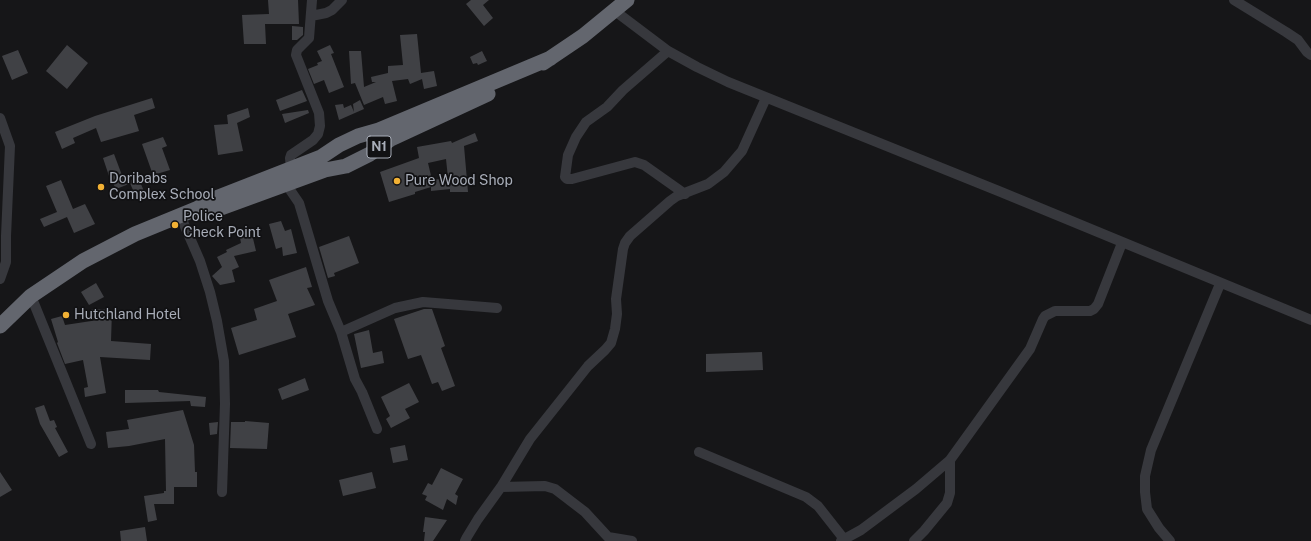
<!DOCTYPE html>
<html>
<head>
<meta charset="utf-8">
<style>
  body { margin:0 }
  canvas { display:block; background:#161618 }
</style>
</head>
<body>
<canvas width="1311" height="541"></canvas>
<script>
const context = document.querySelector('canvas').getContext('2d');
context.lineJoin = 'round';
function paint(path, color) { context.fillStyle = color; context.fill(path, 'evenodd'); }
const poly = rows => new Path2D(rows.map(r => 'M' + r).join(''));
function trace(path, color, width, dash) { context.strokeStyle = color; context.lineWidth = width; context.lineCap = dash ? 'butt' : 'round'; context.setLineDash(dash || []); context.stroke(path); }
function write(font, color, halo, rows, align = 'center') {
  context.font = font + ' "Public Sans",sans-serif'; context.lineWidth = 3.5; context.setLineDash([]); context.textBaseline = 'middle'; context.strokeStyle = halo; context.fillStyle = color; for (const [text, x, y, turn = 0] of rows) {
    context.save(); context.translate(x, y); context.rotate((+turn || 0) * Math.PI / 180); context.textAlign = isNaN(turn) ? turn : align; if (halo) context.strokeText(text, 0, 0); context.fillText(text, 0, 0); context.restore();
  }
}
paint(poly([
  [268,0,298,0,299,24,265,24,266,44,244,44,242,15,269,14],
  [471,0,489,0,483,5,493,18,484,26,466,4],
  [292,26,303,27,303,35,297,40,292,40],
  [417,34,421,73,434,71,437,86,424,89,422,79,410,84,408,79,392,81,397,101,385,104,383,97,364,105,355,83,351,84,349,51,361,51,364,87,376,82,372,82,371,77,388,73,388,66,403,65,400,35],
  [67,45,88,63,67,89,46,71],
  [330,45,334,53,331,54,344,87,329,93,324,80,314,84,308,69,318,65,317,63,322,61,317,51],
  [18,50,28,73,12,80,2,56],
  [482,51,487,61,478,65,477,63,473,64,470,57],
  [302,90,307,101,280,111,276,100],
  [152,98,155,108,134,115,139,131,101,142,96,128,73,138,75,143,62,149,55,132,95,116],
  [360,100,364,109,339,120,335,105,343,104,344,108,351,105,354,112,353,104],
  [248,108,250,117,237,123,243,151,218,155,214,125,228,124,227,115],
  [308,110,309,113,285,123,282,114],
  [475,133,478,141,464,146,468,192,450,192,450,189,431,191,431,187,415,192,415,194,389,202,380,172,419,158,417,147,451,141,452,143],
  [446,159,448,178,432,180,428,163],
  [163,137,167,146,162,148,170,170,153,175,142,144],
  [114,154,123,178,126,176,129,184,116,189,111,179,110,179,103,158],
  [138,177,146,196,137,199,129,181],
  [61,180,73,209,85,204,95,224,74,233,67,217,44,227,40,219,57,212,46,186],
  [281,221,285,231,291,229,297,253,283,256,282,247,276,249,269,224],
  [251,230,256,251,234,256,239,267,232,270,235,282,220,285,212,276,222,267,217,257,227,252,226,250,241,243,239,232],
  [349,236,359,263,334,273,335,276,328,278,319,247],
  [306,267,312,287,307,288,315,305,288,314,296,337,239,355,231,328,257,320,254,309,277,301,269,280],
  [96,283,104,297,89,305,81,292],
  [91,309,112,310,111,341,151,344,150,360,100,357,106,393,85,397,84,388,88,387,83,360,65,364,57,343,58,342,51,319,62,316,65,325,98,320],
  [424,309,432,309,445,346,441,348,455,386,442,391,438,382,432,384,421,355,408,359,394,319],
  [369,330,373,353,382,351,384,363,361,368,354,334],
  [762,352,763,370,706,372,706,354],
  [305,378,309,390,282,400,278,389],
  [409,383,419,402,405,409,410,418,391,428,386,419,390,416,381,397],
  [125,390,158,390,159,392,206,397,205,407,191,406,190,401,125,403],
  [44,405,50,421,54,420,57,427,55,428,68,452,59,457,40,424,35,408],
  [183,410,194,445,195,472,197,472,197,487,174,487,174,504,154,504,157,520,148,522,144,496,164,493,164,491,166,491,165,439,129,446,108,448,106,432,129,429,127,420],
  [245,421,269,423,267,449,230,448,231,422,245,422],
  [218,422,217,434,210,435,209,423],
  [405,445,408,460,393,463,390,448],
  [441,468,463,479,455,494,458,496,456,505,447,499,443,510,425,500,427,496,422,494,428,483,432,485],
  [0,472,12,490,0,497],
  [372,472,376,488,343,496,339,480],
  [425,517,447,520,433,541,424,541,425,532,423,532],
  [145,527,147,541,121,541,120,531]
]), '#404145');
trace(poly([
  [1234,0,1286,32,1298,40,1307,52,1311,55],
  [615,11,668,51,697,67,728,82,1001,192,1311,320],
  [311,16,326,13,332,10,342,0],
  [668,51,623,90,607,107,586,122,576,137,568,155,565,177,567,179,572,179,635,162,644,165,685,194],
  [0,118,10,146,6,236,6,262,0,279],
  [291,169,290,158,291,155,313,140,318,134,320,126,319,113,296,55,297,50,309,38,312,0],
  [286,184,299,203,328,301,341,332,355,379,362,392,377,429],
  [180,215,200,261,210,292,217,321,224,361,225,404,222,492],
  [31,296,91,444],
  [341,332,395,308,423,302,497,308],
  [699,452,806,497,818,506,844,539],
  [501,487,545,486,555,489,585,512,608,537,632,541],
  [465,541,467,537,478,519,501,487,530,439,588,366,605,350,611,343,615,329,617,314,616,299,623,249,625,243,630,236,670,201,677,196,708,184,724,172,742,151,766,98],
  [841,541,861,530,916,489,950,460,1030,349,1043,319,1045,316,1055,311,1090,311,1094,309,1098,304,1122,243],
  [914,541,924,531,947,503,950,493,950,460],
  [1170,541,1159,528,1147,509,1145,492,1145,476,1151,450,1220,284]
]), '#37383d', 10);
trace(poly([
  [543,63,583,36,627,0],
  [200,209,221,208,325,170,346,166,370,154,391,139,488,94],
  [0,326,31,296,83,261,135,234,196,209,216,198,321,157,339,145,358,136,379,130,551,58]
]), '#63666e', 15);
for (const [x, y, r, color] of [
  [397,181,4,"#f2b134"],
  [101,187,4,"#f2b134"],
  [175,225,4,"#f2b134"],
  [66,315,4,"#f2b134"]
]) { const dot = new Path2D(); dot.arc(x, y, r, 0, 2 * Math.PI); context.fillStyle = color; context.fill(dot); trace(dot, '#111113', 1.5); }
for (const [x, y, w] of [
  [379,147,24]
]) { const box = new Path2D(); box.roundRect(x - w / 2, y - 11, w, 22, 3); context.fillStyle = '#111113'; context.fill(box); trace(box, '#a8adb8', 1); }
write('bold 13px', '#a8adb8', null, [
  ["N1",379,147]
]);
write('14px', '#a8adb8', '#111113', [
  ["Doribabs",109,179],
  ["Complex School",109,195],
  ["Pure Wood Shop",405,181],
  ["Police",183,217],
  ["Check Point",183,233],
  ["Hutchland Hotel",74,315]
], 'left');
</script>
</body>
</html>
